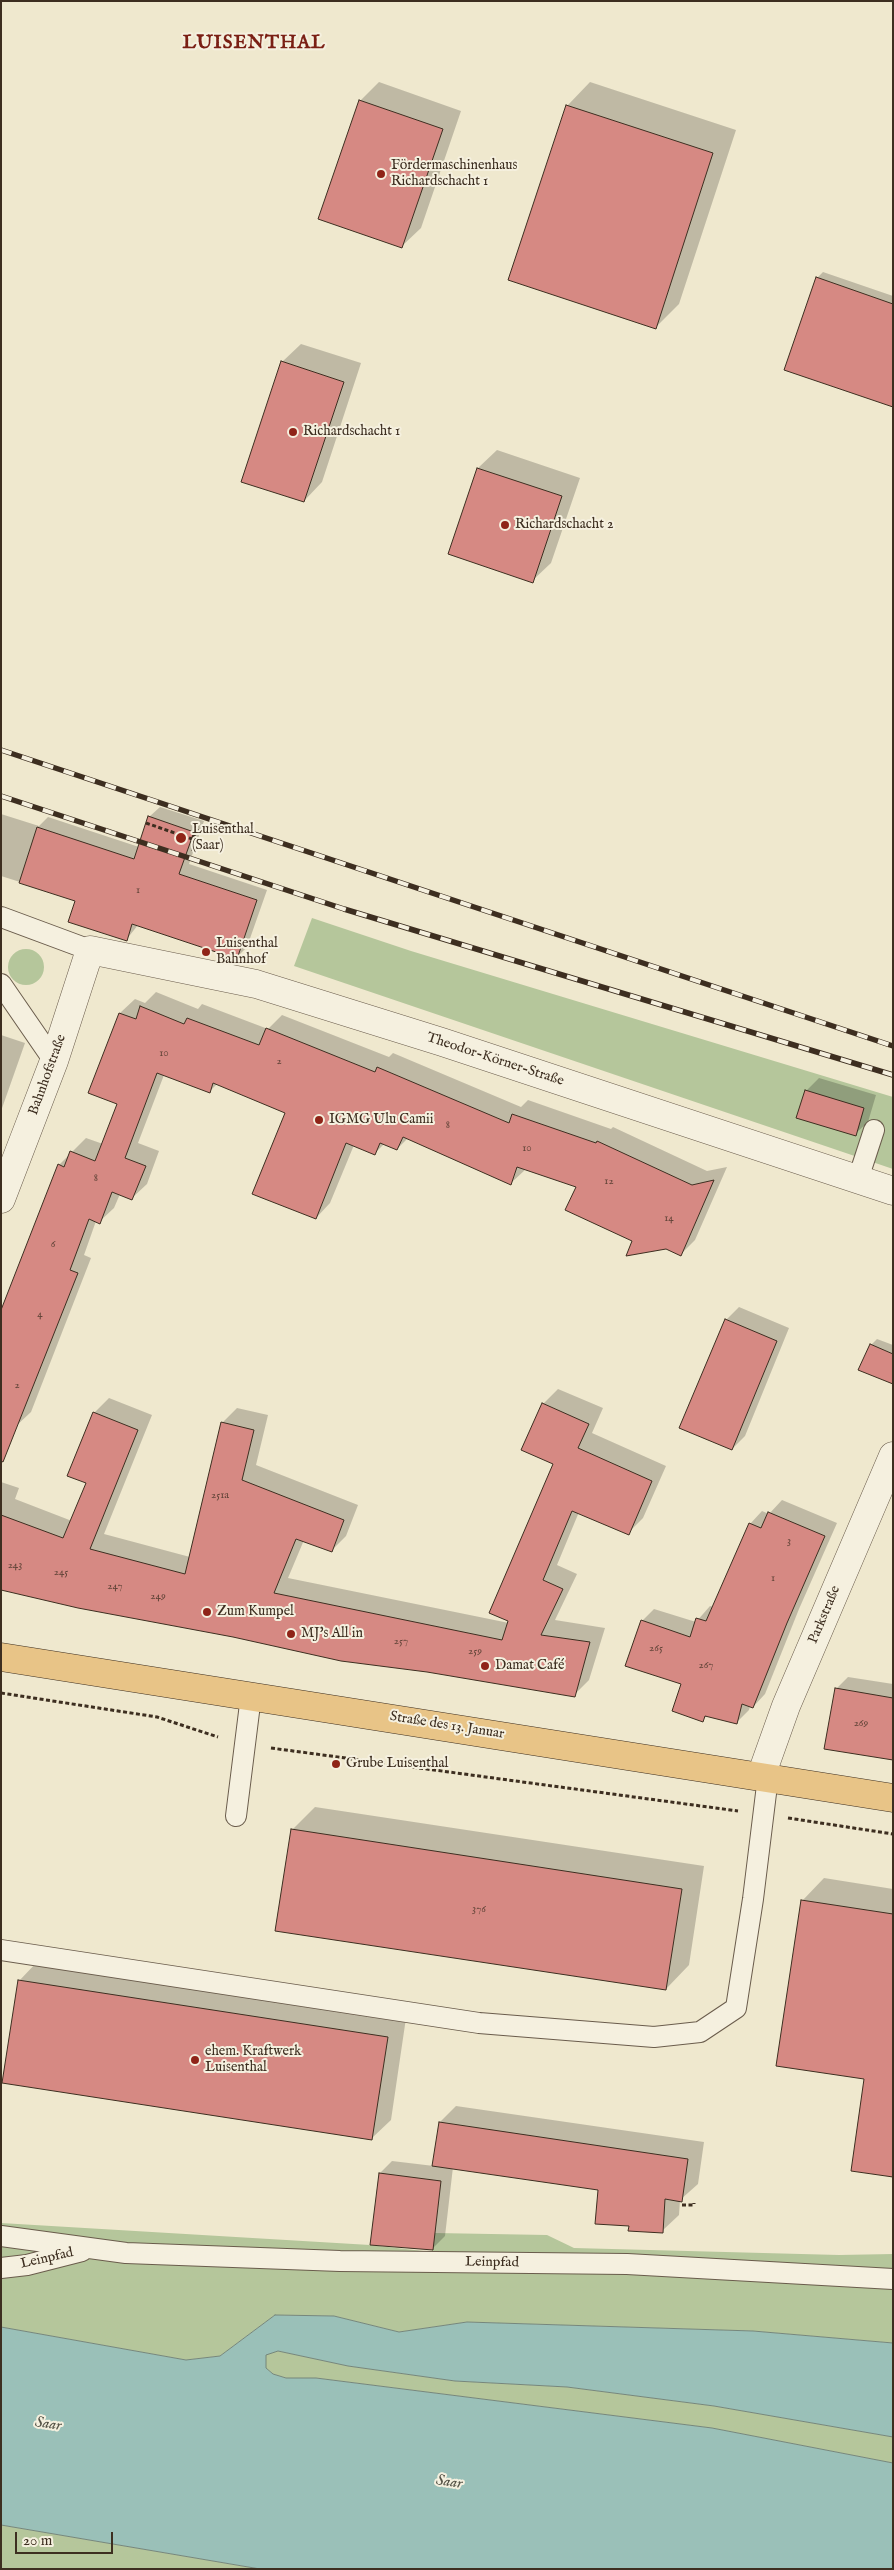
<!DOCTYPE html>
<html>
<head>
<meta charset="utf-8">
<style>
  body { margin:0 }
  #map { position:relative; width:894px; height:2570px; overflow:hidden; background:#efe8ce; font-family:"IM FELL English",serif }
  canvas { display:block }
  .frame { position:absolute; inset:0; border:2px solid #3d2e20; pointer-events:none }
  .scale { position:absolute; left:15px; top:2532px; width:98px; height:22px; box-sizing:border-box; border:2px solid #3d2e20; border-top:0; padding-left:6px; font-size:15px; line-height:18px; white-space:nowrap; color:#3d2e20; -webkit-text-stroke:4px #f5f0df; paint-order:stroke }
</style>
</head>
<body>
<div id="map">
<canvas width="894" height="2570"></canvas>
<div class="frame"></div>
<div class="scale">20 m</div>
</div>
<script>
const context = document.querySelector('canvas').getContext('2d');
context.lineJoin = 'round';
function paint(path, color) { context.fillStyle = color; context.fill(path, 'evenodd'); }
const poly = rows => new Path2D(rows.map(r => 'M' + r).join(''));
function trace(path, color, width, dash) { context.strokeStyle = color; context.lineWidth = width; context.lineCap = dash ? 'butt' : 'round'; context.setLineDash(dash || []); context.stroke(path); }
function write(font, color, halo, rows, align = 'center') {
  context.font = font + ' "IM FELL English",serif'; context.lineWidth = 4; context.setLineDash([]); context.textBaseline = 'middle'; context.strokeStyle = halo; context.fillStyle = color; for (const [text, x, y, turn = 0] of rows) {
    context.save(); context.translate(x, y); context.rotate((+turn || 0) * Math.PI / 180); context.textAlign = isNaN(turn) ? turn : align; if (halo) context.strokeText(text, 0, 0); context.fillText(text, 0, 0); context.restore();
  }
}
paint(poly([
  [312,918,411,951,893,1097,893,1169,294,966],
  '8 967a18 18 0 1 1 36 0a18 18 0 1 1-36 0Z',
  [1,2223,370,2245,432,2252,432,2234,435,2233,547,2235,574,2248,839,2255,893,2254,893,2343,753,2331,467,2322,399,2332,334,2316,275,2315,220,2356,186,2360,1,2327],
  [278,2351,348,2366,455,2381,567,2387,714,2406,893,2437,893,2463,712,2428,316,2378,286,2378,273,2374,266,2368,266,2354],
  [1,2525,260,2569,1,2569]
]), '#b5c69b');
const water = poly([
  [275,2315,334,2316,399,2332,467,2322,753,2331,893,2343,893,2437,714,2406,567,2387,455,2381,348,2366,278,2351,266,2355,266,2368,273,2374,286,2378,316,2378,712,2428,893,2463,893,2569,260,2569,1,2525,1,2327,186,2360,220,2356,275,2315]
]);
paint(water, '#9ac0b8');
trace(water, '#75867b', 1);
paint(poly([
  [379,82,461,111,421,228,402,246,360,101],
  [590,82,736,130,679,304,656,327,567,106],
  [823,272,893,296,893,406,817,278],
  [301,344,361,363,322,482,304,501,282,362],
  [497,450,580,478,551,563,532,581,449,553,478,468],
  [160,807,204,821,189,864,267,890,247,947,237,957,138,925,126,940,77,900,1,876,1,814,39,826,48,817,139,847,149,817],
  [156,992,198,1009,202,1004,268,1029,282,1015,389,1057,393,1053,521,1107,528,1100,611,1129,613,1127,707,1171,727,1167,695,1240,681,1254,666,1248,634,1240,578,1186,526,1169,511,1183,408,1138,397,1149,384,1144,375,1153,354,1145,330,1203,316,1218,286,1112,217,1084,209,1092,164,1075,138,1143,159,1151,147,1184,132,1198,120,1194,114,1208,99,1222,96,1221,84,1255,91,1258,31,1412,16,1426,59,1165,86,1138,103,1144,119,1103,120,1013,135,999,145,1003],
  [1,1035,25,1043,1,1111],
  [819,1078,876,1095,868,1122,855,1134,806,1091],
  [739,1307,789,1328,745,1436,732,1449,726,1320],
  [877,1339,893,1345,893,1379,871,1345],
  [558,1389,603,1408,592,1433,666,1466,643,1518,628,1533,579,1512,557,1565,577,1574,555,1620,605,1628,589,1680,574,1695,1,1586,1,1482,19,1488,15,1499,72,1521,87,1482,94,1413,109,1398,152,1415,104,1534,190,1557,222,1423,237,1408,268,1415,256,1465,358,1505,346,1536,331,1551,304,1540,288,1578,509,1623,554,1463,543,1404],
  [782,1500,837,1523,799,1609,765,1694,753,1707,750,1706,749,1710,736,1723,708,1715,702,1720,682,1683,642,1621,654,1609,696,1622,710,1606,714,1607,750,1524,762,1511,769,1514],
  [848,1677,893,1684,893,1758,836,1689],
  [315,1807,704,1866,689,1965,666,1989,292,1830],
  [824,1878,893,1889,893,2176,865,2078,802,1901],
  [37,1962,406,2018,391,2120,372,2138,19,1981],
  [456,2106,704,2142,698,2184,680,2200,679,2215,662,2231,630,2224,599,2189,453,2167,445,2236,432,2249,380,2173,392,2161,434,2166,440,2122]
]), '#0003');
const building = poly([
  [359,100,443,129,402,248,318,219,359,100],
  [566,105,713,153,656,329,508,280,566,105],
  [816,277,893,304,893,407,784,370,816,277],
  [281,361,344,382,304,502,241,482,281,361],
  [477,468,562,496,533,583,448,554,477,468],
  [148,816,194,832,179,874,257,900,237,959,132,924,127,941,68,922,75,901,19,883,37,827,134,859,148,816],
  [140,1006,184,1024,187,1018,259,1045,266,1028,375,1072,377,1067,509,1123,512,1114,596,1143,597,1141,692,1185,714,1180,681,1256,666,1249,626,1256,632,1241,565,1210,576,1187,517,1167,511,1185,403,1137,397,1150,380,1143,375,1155,346,1143,316,1219,252,1194,285,1113,213,1083,210,1093,157,1073,125,1158,146,1166,132,1200,112,1192,100,1224,89,1219,70,1270,78,1273,3,1462,1,1461,1,1310,58,1164,64,1167,70,1151,95,1161,117,1104,88,1093,119,1013,136,1019,140,1006],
  [805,1090,864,1108,856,1136,796,1118,805,1090],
  [725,1319,777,1341,732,1450,679,1428,725,1319],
  [870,1344,893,1354,893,1384,858,1370,870,1344],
  [542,1403,589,1424,578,1448,652,1481,629,1535,572,1511,543,1580,563,1589,541,1635,590,1642,575,1697,427,1672,341,1661,233,1637,78,1608,1,1590,1,1515,63,1538,86,1483,67,1476,93,1412,138,1430,90,1549,185,1574,221,1422,254,1430,242,1480,344,1520,332,1552,296,1539,274,1593,502,1640,508,1621,489,1613,553,1464,521,1450,542,1403],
  [768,1512,825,1536,787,1623,753,1708,742,1704,737,1724,705,1716,703,1722,672,1711,681,1684,625,1666,641,1620,690,1637,696,1618,706,1621,749,1523,761,1528,768,1512],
  [835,1688,893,1698,893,1760,824,1749,835,1688],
  [291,1829,682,1889,666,1990,275,1931,291,1829],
  [801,1900,893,1914,893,2177,851,2171,864,2079,776,2066,801,1900],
  [18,1980,388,2037,372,2140,2,2083,18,1980],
  [439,2122,688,2159,682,2202,665,2199,663,2233,628,2231,629,2226,595,2224,598,2190,432,2166,439,2122],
  [379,2173,441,2181,433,2250,370,2245,379,2173]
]);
paint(building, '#d68983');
trace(building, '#3d2e20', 1);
const service = poly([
  [1,917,90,950],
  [1,984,54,1061],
  [858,1179,874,1130],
  [236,1816,251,1696],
  [1,1950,479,2023,654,2037,700,2032,736,2008,753,1899,768,1777],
  [1,2236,126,2253,340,2261,627,2264,893,2279],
  [1,2268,27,2265,82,2251]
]);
const minor = poly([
  [1,1199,54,1061,90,950,256,984,442,1042,893,1191],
  [761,1776,786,1706,893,1456]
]);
const primary = poly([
  [1,1657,893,1798]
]);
trace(service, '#6a5c4c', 22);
trace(minor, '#6a5c4c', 29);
trace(primary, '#3d2e20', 29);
trace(poly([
  [146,823,192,839],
  [193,851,192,839,200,828],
  [1,1693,157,1717,218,1737],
  [271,1748,738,1811],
  [788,1818,893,1834],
  [682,2205,694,2205,694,2203]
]), '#3d2e20', 3, [4, 2.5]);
trace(service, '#f5f0df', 20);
trace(minor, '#f5f0df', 28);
trace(primary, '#e8c487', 28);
const rail = poly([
  [1,750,893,1046],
  [1,796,344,909,893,1075]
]);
trace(rail, '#3d2e20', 5.5);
trace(rail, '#f5f0df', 4, [11]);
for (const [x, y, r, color] of [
  [381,174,5,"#8f2418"],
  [293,432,5,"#8f2418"],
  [505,525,5,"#8f2418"],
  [181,838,6,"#8f2418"],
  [206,952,5,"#8f2418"],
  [319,1120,5,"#8f2418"],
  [207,1612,5,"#8f2418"],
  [291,1634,5,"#8f2418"],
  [485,1666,5,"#8f2418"],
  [336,1764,5,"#8f2418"],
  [195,2060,5,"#8f2418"]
]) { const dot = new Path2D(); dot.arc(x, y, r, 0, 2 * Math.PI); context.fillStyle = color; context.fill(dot); trace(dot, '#f5f0df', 2); }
write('11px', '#634539', null, [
  ["1",138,891],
  ["10",164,1054],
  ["2",279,1062],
  ["8",448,1126],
  ["10",527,1149],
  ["8",96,1179],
  ["12",609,1182],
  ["14",669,1219],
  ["6",53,1245],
  ["4",40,1315],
  ["2",17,1386],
  ["251a",220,1496],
  ["3",789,1542],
  ["243",15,1566],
  ["245",61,1573],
  ["1",773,1579],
  ["247",115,1587],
  ["249",158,1597],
  ["257",401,1642],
  ["265",656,1649],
  ["259",475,1652],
  ["267",706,1666],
  ["269",861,1724],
  ["376",479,1910]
]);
write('14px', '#3d2e20', '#f5f0df', [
  ["Fördermaschinenhaus",391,166],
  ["Richardschacht 1",391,182],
  ["Richardschacht 1",303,432],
  ["Richardschacht 2",515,525],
  ["Luisenthal",192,830],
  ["(Saar)",192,846],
  ["Luisenthal",216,944],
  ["Bahnhof",216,960],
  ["IGMG Ulu Camii",329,1120],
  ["Zum Kumpel",217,1612],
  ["MJ's All in",301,1634],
  ["Damat Café",495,1666],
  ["Grube Luisenthal",346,1764],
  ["ehem. Kraftwerk",205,2052],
  ["Luisenthal",205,2068]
], 'left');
write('14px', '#3d2e20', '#f5f0df', [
  ["Theodor-Körner-Straße",495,1060,18],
  ["Bahnhofstraße",48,1075,-70],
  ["Parkstraße",825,1615,-67],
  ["Straße des 13. Januar",447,1726,9],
  ["Leinpfad",47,2259,-13],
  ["Leinpfad",492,2263,1]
]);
write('italic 15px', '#545246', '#f5f0df', [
  ["Saar",48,2425,8],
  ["Saar",449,2483,8]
]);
context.letterSpacing = '1px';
write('bold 19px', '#7a1f14', '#f5f0df', [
  ["LUISENTHAL",254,44]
]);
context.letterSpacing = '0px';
</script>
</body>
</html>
